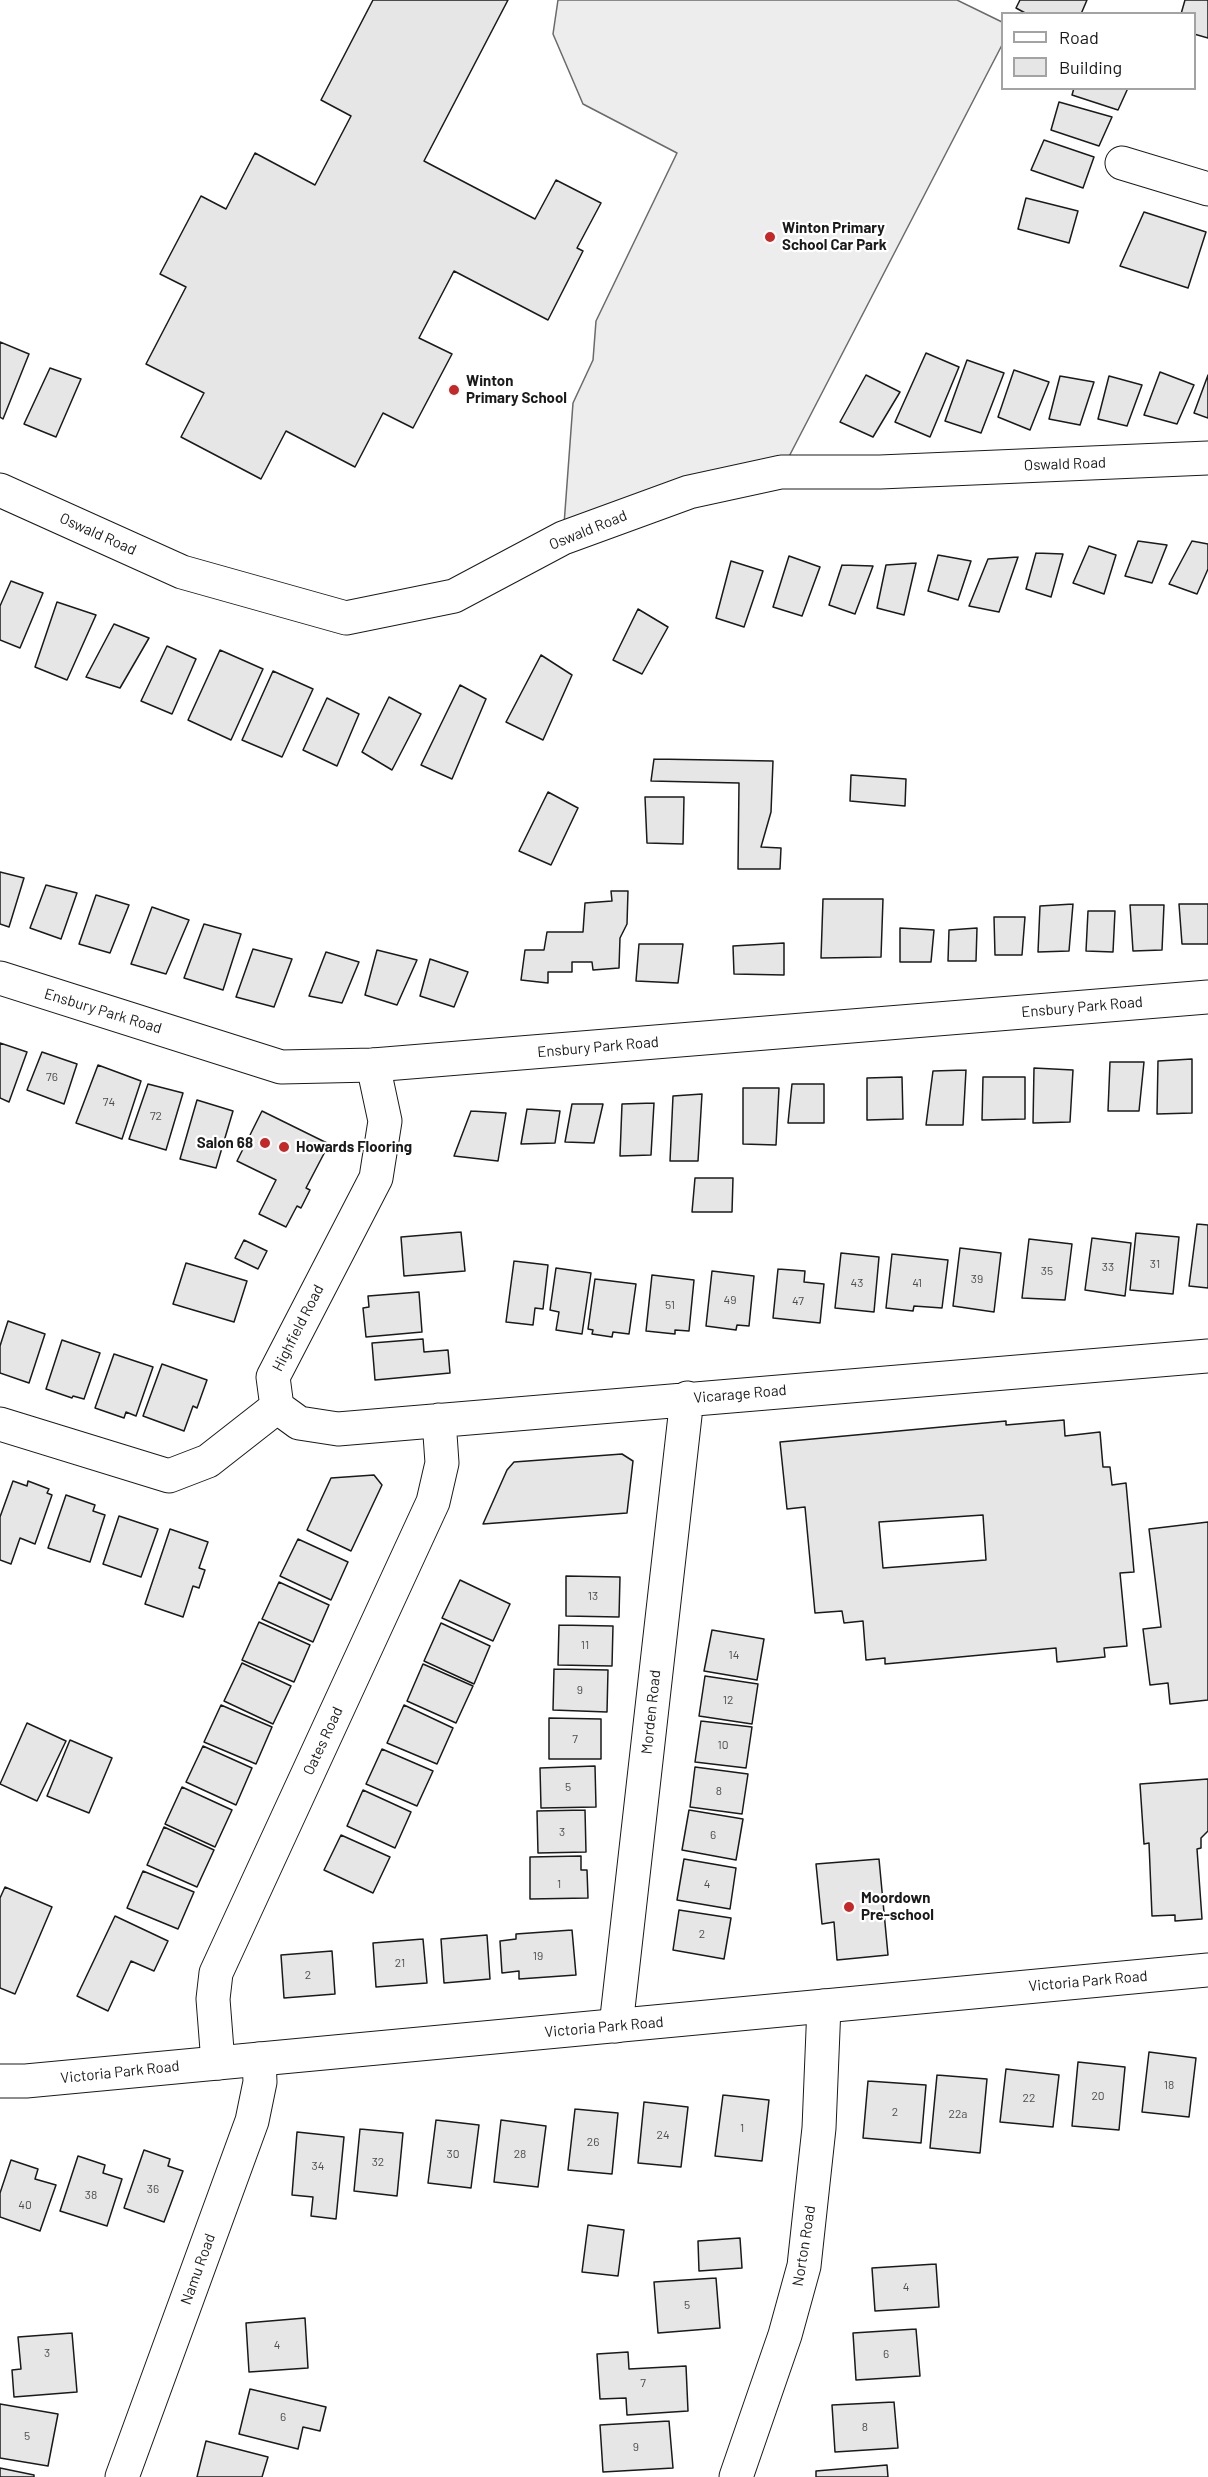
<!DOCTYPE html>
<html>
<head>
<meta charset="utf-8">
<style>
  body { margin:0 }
  #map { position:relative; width:1208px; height:2477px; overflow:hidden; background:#fff; font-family:Barlow,sans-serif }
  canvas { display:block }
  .legend { position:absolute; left:1001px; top:12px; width:195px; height:78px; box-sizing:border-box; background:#fff; border:2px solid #a3a3a3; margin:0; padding:8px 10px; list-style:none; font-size:18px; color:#1a1a1a }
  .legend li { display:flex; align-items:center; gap:12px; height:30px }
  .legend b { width:30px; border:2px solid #a3a3a3 }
</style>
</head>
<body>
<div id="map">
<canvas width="1208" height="2477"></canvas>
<ul class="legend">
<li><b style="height:8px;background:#fff"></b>Road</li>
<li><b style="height:16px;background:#e6e6e6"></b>Building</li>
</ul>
</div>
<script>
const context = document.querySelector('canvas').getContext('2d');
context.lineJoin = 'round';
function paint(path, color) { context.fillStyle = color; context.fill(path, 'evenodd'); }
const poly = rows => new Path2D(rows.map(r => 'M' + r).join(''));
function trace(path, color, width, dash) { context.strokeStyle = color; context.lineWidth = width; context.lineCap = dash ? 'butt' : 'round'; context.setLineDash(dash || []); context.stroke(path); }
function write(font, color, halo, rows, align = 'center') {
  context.font = font + ' Barlow,sans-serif'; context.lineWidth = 4.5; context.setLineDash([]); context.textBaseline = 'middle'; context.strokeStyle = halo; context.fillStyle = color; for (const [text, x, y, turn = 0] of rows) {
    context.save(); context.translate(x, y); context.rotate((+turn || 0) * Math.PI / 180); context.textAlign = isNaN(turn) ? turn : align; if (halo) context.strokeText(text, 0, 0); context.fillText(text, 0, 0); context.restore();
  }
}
const parking = poly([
  [558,0,957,0,1002,22,1002,45,781,472,563,538,573,403,593,360,596,321,677,153,583,104,553,34,558,0]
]);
paint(parking, '#ededed');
trace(parking, '#6a6a6a', 1.5);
const building = poly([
  [373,0,508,0,424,161,535,219,556,180,601,203,577,248,583,251,548,320,454,271,419,338,452,354,413,428,383,413,355,467,286,431,261,479,181,437,204,393,146,364,186,287,160,274,201,196,226,209,255,153,315,185,351,116,321,100,373,0],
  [1020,0,1087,0,1081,14,1027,14,1016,8,1020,0],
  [1185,0,1208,0,1208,38,1194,34,1194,14,1181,14,1185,0],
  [1074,88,1128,88,1118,110,1072,95,1074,88],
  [1059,102,1112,117,1099,146,1051,130,1059,102],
  [1044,140,1094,157,1083,188,1031,170,1044,140],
  [1026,198,1078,211,1069,243,1018,229,1026,198],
  [1144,212,1206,232,1188,288,1120,266,1144,212],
  [0,342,29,354,3,419,0,417,0,342],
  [926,353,959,367,930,437,895,422,926,353],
  [967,360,1004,373,981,433,945,421,967,360],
  [50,368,81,379,56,437,24,424,50,368],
  [1014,370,1049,382,1030,430,998,417,1014,370],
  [1160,372,1194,385,1177,424,1144,415,1160,372],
  [866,375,900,392,873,437,840,422,866,375],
  [1208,375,1208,418,1194,413,1208,375],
  [1060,376,1094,382,1080,425,1049,419,1060,376],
  [1109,376,1142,385,1127,426,1098,419,1109,376],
  [1138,541,1167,545,1152,583,1125,576,1138,541],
  [1192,541,1208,544,1208,569,1197,594,1169,584,1192,541],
  [1089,546,1116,555,1104,594,1073,583,1089,546],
  [1036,553,1063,554,1051,597,1026,589,1036,553],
  [938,555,971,561,958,600,928,591,938,555],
  [789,556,820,567,802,616,773,607,789,556],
  [1018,557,999,612,969,606,988,559,1018,557],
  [731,561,763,571,744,627,716,618,731,561],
  [916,563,904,615,877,608,886,565,916,563],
  [842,565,873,566,855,614,829,605,842,565],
  [11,581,43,593,20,648,0,640,0,606,11,581],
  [57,602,96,615,67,680,35,667,57,602],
  [638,609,668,627,642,674,613,660,638,609],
  [114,624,149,638,120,688,86,677,114,624],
  [167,646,196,659,172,714,141,701,167,646],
  [220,650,263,669,231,740,188,720,220,650],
  [541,655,572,675,543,740,506,722,541,655],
  [273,671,313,689,282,757,242,740,273,671],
  [460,685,486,699,452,779,421,765,460,685],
  [389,697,421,714,392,770,362,752,389,697],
  [327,698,359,714,337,766,303,750,327,698],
  [654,759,773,761,771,812,761,847,781,848,780,869,738,869,739,783,651,781,654,759],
  [851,775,906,779,905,806,850,801,851,775],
  [548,792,578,808,551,865,519,851,548,792],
  [645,797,684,797,683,844,647,843,645,797],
  [0,872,24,878,9,927,0,924,0,872],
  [46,885,77,893,61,939,30,928,46,885],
  [611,891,628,891,627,924,620,938,619,968,593,970,592,962,572,962,572,972,548,972,548,983,521,980,525,950,544,950,547,932,583,932,585,903,612,901,611,891],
  [96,895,129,905,110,953,79,944,96,895],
  [823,899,883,899,881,957,821,958,823,899],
  [1073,904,1069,951,1038,952,1040,906,1073,904],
  [1179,904,1208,904,1208,944,1182,944,1179,904],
  [1130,905,1164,905,1162,950,1133,951,1130,905],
  [152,907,189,920,166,974,131,964,152,907],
  [1088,911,1115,911,1113,952,1086,951,1088,911],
  [994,917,1025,917,1022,955,995,955,994,917],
  [204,924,241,934,223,990,184,978,204,924],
  [900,928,934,930,931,962,900,962,900,928],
  [977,928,976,961,948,961,949,930,977,928],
  [784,943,784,975,734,974,733,946,784,943],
  [639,944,683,944,678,983,636,981,639,944],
  [253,949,292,959,274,1007,236,997,253,949],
  [377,950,417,960,397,1005,365,995,377,950],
  [326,952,359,962,342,1003,309,996,326,952],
  [430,959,468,972,454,1007,420,996,430,959],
  [0,1043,27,1052,9,1102,0,1098,0,1043],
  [42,1052,77,1064,64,1104,27,1090,42,1052],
  [1192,1059,1192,1113,1157,1114,1158,1061,1192,1059],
  [1110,1062,1144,1062,1139,1111,1108,1111,1110,1062],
  [98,1065,141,1081,122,1139,76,1123,98,1065],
  [1034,1068,1073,1070,1070,1122,1033,1123,1034,1068],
  [966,1070,963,1125,926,1125,933,1071,966,1070],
  [902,1077,903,1119,867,1120,867,1078,902,1077],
  [983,1077,1025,1077,1025,1119,982,1120,983,1077],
  [148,1084,183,1093,166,1150,129,1139,148,1084],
  [792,1084,824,1084,824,1123,788,1123,792,1084],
  [743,1088,779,1088,776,1145,743,1144,743,1088],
  [702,1094,698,1161,670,1161,673,1096,702,1094],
  [197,1100,233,1111,216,1168,180,1159,197,1100],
  [654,1103,651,1155,620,1156,622,1104,654,1103],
  [572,1104,603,1104,594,1143,565,1142,572,1104],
  [527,1109,560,1111,555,1143,521,1144,527,1109],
  [262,1111,329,1144,306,1188,310,1190,301,1208,297,1206,286,1227,259,1214,276,1180,237,1161,262,1111],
  [471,1111,506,1113,498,1161,454,1156,471,1111],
  [695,1178,733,1178,732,1212,692,1212,695,1178],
  [1197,1224,1208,1225,1208,1288,1189,1286,1197,1224],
  [461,1232,465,1271,404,1276,401,1237,461,1232],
  [1136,1233,1179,1237,1173,1294,1130,1290,1136,1233],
  [1092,1238,1131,1243,1125,1296,1085,1290,1092,1238],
  [1029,1239,1072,1244,1065,1300,1022,1298,1029,1239],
  [244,1240,267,1251,258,1269,235,1258,244,1240],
  [960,1248,1001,1253,994,1312,953,1306,960,1248],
  [841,1253,879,1257,874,1312,835,1308,841,1253],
  [892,1254,948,1260,942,1308,914,1306,913,1311,886,1308,892,1254],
  [514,1261,548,1265,543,1309,535,1308,533,1325,506,1322,514,1261],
  [186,1263,247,1281,234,1322,173,1304,186,1263],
  [556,1268,591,1273,582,1334,556,1330,559,1312,550,1310,556,1268],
  [778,1269,805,1271,804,1282,824,1284,820,1323,773,1318,778,1269],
  [712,1271,754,1276,749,1326,737,1325,736,1330,706,1326,712,1271],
  [652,1275,694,1280,689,1331,675,1330,675,1334,646,1331,652,1275],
  [595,1279,636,1284,629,1334,613,1332,612,1337,592,1334,593,1330,588,1329,595,1279],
  [419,1292,422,1332,366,1337,363,1308,369,1307,368,1296,419,1292],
  [8,1321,45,1334,29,1383,0,1373,0,1346,8,1321],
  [423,1339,424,1352,448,1350,450,1373,375,1380,372,1343,423,1339],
  [62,1340,100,1353,84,1399,73,1396,72,1398,46,1389,62,1340],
  [114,1354,153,1367,136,1416,126,1412,124,1418,95,1408,114,1354],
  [162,1364,207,1380,197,1408,193,1406,184,1431,143,1416,162,1364],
  [1064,1420,1065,1436,1100,1432,1103,1467,1110,1467,1112,1485,1126,1483,1134,1572,1120,1573,1127,1646,1104,1648,1105,1657,1057,1662,1056,1648,885,1664,885,1658,866,1660,863,1621,844,1623,842,1611,815,1613,805,1507,787,1509,780,1442,1006,1421,1006,1425,1064,1420],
  [983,1515,986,1560,883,1568,879,1522,983,1515],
  [622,1454,633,1461,627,1513,483,1524,507,1470,514,1462,622,1454],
  [374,1475,382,1485,351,1551,307,1530,331,1478,374,1475],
  [13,1481,27,1486,28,1481,49,1489,47,1493,52,1495,35,1544,20,1538,11,1564,0,1560,0,1517,13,1481],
  [66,1495,95,1505,93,1511,105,1515,90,1562,48,1548,66,1495],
  [119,1516,158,1529,141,1577,103,1564,119,1516],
  [1208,1522,1208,1700,1170,1704,1168,1683,1150,1685,1143,1629,1161,1627,1149,1529,1208,1522],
  [170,1529,208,1542,199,1568,205,1570,199,1588,193,1586,183,1617,145,1604,170,1529],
  [298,1539,348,1562,331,1600,280,1576,298,1539],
  [566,1576,620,1577,619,1617,566,1616,566,1576],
  [460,1580,510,1604,493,1641,442,1618,460,1580],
  [279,1582,329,1605,313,1642,262,1619,279,1582],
  [259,1622,310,1645,294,1682,242,1660,259,1622],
  [441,1623,490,1646,474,1684,424,1661,441,1623],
  [559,1625,613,1626,612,1666,558,1665,559,1625],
  [712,1630,764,1639,757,1680,704,1671,712,1630],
  [242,1663,291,1686,273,1724,224,1701,242,1663],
  [423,1664,473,1686,456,1723,407,1701,423,1664],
  [554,1669,608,1670,607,1712,553,1710,554,1669],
  [705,1676,758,1684,752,1724,699,1716,705,1676],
  [221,1705,272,1727,256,1764,204,1742,221,1705],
  [404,1705,453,1728,437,1764,387,1743,404,1705],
  [549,1718,601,1719,601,1759,549,1759,549,1718],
  [701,1721,752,1727,746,1768,695,1762,701,1721],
  [27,1723,66,1741,37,1801,0,1784,27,1723],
  [70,1740,112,1758,89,1813,47,1796,70,1740],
  [203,1746,252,1768,236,1805,186,1782,203,1746],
  [382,1749,433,1771,417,1806,366,1784,382,1749],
  [595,1766,596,1807,541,1808,540,1768,595,1766],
  [695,1767,748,1774,742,1814,690,1807,695,1767],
  [1208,1779,1208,1831,1201,1838,1201,1848,1197,1849,1202,1919,1175,1921,1175,1915,1152,1916,1149,1843,1144,1844,1140,1784,1208,1779],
  [182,1787,232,1810,215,1847,165,1824,182,1787],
  [363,1790,411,1812,395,1848,347,1826,363,1790],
  [585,1810,586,1852,538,1853,537,1811,585,1810],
  [689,1810,743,1819,736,1860,682,1850,689,1810],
  [164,1827,214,1850,197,1887,147,1865,164,1827],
  [341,1835,390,1857,373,1893,324,1870,341,1835],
  [581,1856,581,1870,587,1870,588,1898,530,1899,530,1857,581,1856],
  [684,1859,736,1868,730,1909,677,1900,684,1859],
  [879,1859,888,1955,837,1960,834,1922,822,1924,816,1864,879,1859],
  [143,1871,194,1892,178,1929,127,1908,143,1871],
  [5,1887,52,1907,15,1994,0,1988,0,1898,5,1887],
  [679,1910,731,1918,724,1959,673,1950,679,1910],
  [115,1916,168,1941,154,1971,131,1961,108,2011,77,1996,115,1916],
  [572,1930,576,1975,519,1979,519,1971,502,1973,500,1941,516,1939,516,1934,572,1930],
  [487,1935,490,1979,444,1983,441,1939,487,1935],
  [423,1939,427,1983,376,1987,373,1943,423,1939],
  [332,1951,335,1994,284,1998,281,1955,332,1951],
  [1149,2052,1196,2058,1189,2117,1142,2112,1149,2052],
  [1078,2062,1125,2067,1119,2130,1072,2126,1078,2062],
  [1006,2069,1059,2075,1053,2127,1000,2122,1006,2069],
  [937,2075,987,2079,980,2153,930,2148,937,2075],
  [868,2081,926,2085,921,2143,863,2138,868,2081],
  [723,2095,769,2100,762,2161,715,2156,723,2095],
  [644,2102,688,2107,681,2167,638,2163,644,2102],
  [575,2109,618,2113,612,2174,568,2170,575,2109],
  [436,2120,479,2125,471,2188,428,2183,436,2120],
  [501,2120,546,2126,538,2187,494,2182,501,2120],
  [360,2129,403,2133,397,2196,354,2191,360,2129],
  [297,2132,344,2137,336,2219,311,2216,313,2197,292,2195,297,2132],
  [144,2150,170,2159,168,2166,183,2171,164,2222,124,2208,144,2150],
  [78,2156,105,2165,103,2173,122,2179,107,2226,60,2211,78,2156],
  [11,2160,38,2169,35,2179,56,2185,40,2231,0,2217,0,2193,11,2160],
  [588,2225,624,2230,618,2276,582,2272,588,2225],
  [740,2238,742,2268,699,2271,698,2241,740,2238],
  [936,2264,939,2307,875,2311,872,2268,936,2264],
  [716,2278,720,2328,658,2333,654,2282,716,2278],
  [305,2318,308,2368,249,2372,246,2323,305,2318],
  [916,2329,920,2376,856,2380,853,2333,916,2329],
  [72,2333,77,2392,14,2397,12,2370,21,2369,18,2337,72,2333],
  [628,2352,629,2369,686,2366,688,2411,627,2415,626,2398,600,2399,597,2354,628,2352],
  [250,2389,326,2407,320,2431,303,2427,298,2449,239,2434,250,2389],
  [894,2402,898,2448,835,2452,832,2405,894,2402],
  [0,2404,58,2414,48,2466,0,2458,0,2404],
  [669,2421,673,2468,603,2472,600,2425,669,2421],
  [206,2441,268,2457,262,2477,197,2477,206,2441],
  [887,2465,888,2477,816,2477,816,2471,887,2465],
  [0,2468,34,2475,34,2477,0,2477,0,2468]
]);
paint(building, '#e6e6e6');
trace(building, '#1a1a1a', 1.5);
const street = poly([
  [1122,163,1208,189],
  [0,490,182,572,346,618,454,596,563,538,689,492,781,472,880,472,1208,458],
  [277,1407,299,1423,338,1429,1208,1356],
  [0,1424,169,1476,208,1461,277,1407,273,1377,376,1178,385,1121,373,1065],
  [616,2026,687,1398],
  [218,2063,213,1999,216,1973,433,1502,442,1463,439,1420],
  [122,2477,252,2121,260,2082,259,2059],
  [736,2477,785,2335,804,2266,819,2128,824,2006]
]);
const secondary = poly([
  [0,978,281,1067,373,1065,1208,997],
  [0,2081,26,2081,1208,1970]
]);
trace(street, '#1a1a1a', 35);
trace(secondary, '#1a1a1a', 35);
trace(street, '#fff', 33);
trace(secondary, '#fff', 33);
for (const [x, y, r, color] of [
  [770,237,6,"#c62828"],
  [454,390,6,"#c62828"],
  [265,1143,6,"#c62828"],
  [284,1147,6,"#c62828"],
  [849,1907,6,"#c62828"]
]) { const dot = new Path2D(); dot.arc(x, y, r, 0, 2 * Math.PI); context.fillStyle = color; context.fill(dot); trace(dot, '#fff', 2); }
write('12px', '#4d4d4d', null, [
  ["76",52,1077],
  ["74",109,1102],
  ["72",156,1116],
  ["31",1155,1264],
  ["33",1108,1267],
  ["35",1047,1271],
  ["39",977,1279],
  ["43",857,1283],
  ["41",917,1283],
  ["49",730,1300],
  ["47",798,1301],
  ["51",670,1305],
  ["13",593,1596],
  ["11",585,1645],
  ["14",734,1655],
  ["9",580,1690],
  ["12",728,1700],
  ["7",575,1739],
  ["10",723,1745],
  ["5",568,1787],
  ["8",719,1791],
  ["3",562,1832],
  ["6",713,1835],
  ["1",559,1884],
  ["4",707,1884],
  ["2",702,1934],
  ["19",538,1956],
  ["21",400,1963],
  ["2",308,1975],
  ["18",1169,2085],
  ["20",1098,2096],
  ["22",1029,2098],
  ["2",895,2112],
  ["22a",958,2114],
  ["1",742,2128],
  ["24",663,2135],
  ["26",593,2142],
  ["30",453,2154],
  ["28",520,2154],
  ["32",378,2162],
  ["34",318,2166],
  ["36",153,2189],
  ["38",91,2195],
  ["40",25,2205],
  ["4",906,2287],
  ["5",687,2305],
  ["4",277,2345],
  ["3",47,2353],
  ["6",886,2354],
  ["7",643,2383],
  ["6",283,2417],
  ["8",865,2427],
  ["5",27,2436],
  ["9",636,2447]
]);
write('bold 15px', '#1a1a1a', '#fff', [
  ["Winton Primary",782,228],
  ["School Car Park",782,245],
  ["Winton",466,381],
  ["Primary School",466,398],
  ["Salon 68",253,1143,"right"],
  ["Howards Flooring",296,1147],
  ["Moordown",861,1898],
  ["Pre-school",861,1915]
], 'left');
write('15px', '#1a1a1a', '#fff', [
  ["Oswald Road",1065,464,-2],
  ["Oswald Road",588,530,-22],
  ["Oswald Road",98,534,24],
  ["Ensbury Park Road",1082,1007,-5],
  ["Ensbury Park Road",103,1011,17],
  ["Ensbury Park Road",598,1047,-5],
  ["Highfield Road",298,1328,-63],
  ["Vicarage Road",740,1394,-5],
  ["Morden Road",651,1712,-84],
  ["Oates Road",323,1741,-65],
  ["Victoria Park Road",1088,1981,-5],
  ["Victoria Park Road",604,2027,-5],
  ["Victoria Park Road",120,2072,-6],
  ["Norton Road",804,2246,-81],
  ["Namu Road",198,2269,-70]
]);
</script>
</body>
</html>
